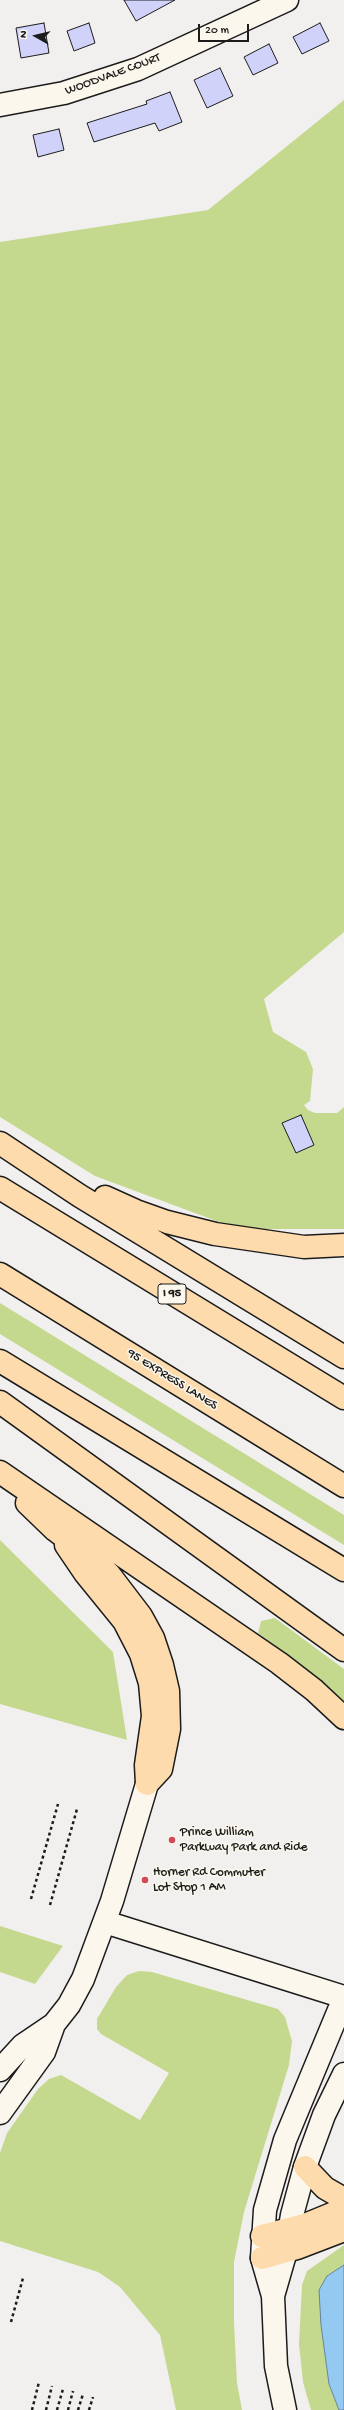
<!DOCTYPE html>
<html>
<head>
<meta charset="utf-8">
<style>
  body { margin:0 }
  #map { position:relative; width:344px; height:2410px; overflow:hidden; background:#f2f0ef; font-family:"Gochi Hand",sans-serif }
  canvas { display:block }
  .north { position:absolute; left:16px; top:16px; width:40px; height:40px; -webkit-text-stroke:3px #fbf7ec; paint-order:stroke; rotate:278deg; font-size:11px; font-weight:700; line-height:16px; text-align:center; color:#1c1c1c }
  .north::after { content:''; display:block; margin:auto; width:14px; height:18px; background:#1c1c1c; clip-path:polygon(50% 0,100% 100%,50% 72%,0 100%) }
  .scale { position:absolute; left:198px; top:24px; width:51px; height:18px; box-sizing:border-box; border:2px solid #1c1c1c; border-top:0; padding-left:5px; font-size:12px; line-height:14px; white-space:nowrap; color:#1c1c1c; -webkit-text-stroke:3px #fbf7ec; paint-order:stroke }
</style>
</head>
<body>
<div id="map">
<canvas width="344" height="2410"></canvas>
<div class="north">N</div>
<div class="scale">20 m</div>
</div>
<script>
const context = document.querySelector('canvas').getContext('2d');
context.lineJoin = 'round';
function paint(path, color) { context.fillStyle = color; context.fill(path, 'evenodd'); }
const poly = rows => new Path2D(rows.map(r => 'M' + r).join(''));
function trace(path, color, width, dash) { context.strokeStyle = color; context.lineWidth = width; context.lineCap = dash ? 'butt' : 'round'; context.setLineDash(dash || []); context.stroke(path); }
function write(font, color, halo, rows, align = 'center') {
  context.font = font + ' "Gochi Hand",sans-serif'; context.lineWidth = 3; context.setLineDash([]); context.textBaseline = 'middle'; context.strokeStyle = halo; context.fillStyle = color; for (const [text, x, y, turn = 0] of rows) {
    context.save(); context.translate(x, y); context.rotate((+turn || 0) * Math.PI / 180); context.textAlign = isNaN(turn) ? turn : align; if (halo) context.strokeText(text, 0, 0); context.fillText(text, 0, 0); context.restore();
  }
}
paint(poly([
  [344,100,344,932,264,999,273,1032,306,1052,313,1069,310,1101,304,1105,308,1110,315,1113,337,1113,344,1107,344,1229,238,1229,95,1176,0,1117,0,242,208,210],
  [0,1303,344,1515,344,1545,0,1334],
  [0,1540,113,1652,127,1740,0,1704],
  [275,1618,344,1669,344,1702,331,1689,258,1633,261,1621],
  [0,1926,63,1946,35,1984,0,1972],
  [139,1971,152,1972,278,2009,285,2017,292,2041,289,2065,244,2212,234,2262,234,2322,237,2383,242,2410,176,2410,160,2335,120,2287,98,2272,0,2241,0,2153,7,2133,38,2089,49,2079,61,2075,140,2120,169,2073,101,2034,97,2029,97,2019,116,1987,127,1975],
  [344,2245,344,2265,327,2276,321,2325,329,2384,339,2410,311,2410,303,2382,299,2344,302,2285,307,2271]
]), '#c4d98e');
const water = poly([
  [344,2265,344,2410,339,2410,329,2384,321,2325,319,2290,327,2276,344,2265]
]);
paint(water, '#94caf2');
trace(water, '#64849c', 1);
const building = poly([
  [124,0,175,0,136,21,124,0],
  [44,23,49,53,21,58,16,28,44,23],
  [89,23,95,43,74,51,67,31,89,23],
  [320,23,329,41,302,54,293,37,320,23],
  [269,44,278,63,253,75,244,57,269,44],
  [220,68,233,96,207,108,194,80,220,68],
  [170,92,182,122,159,131,155,123,94,142,87,123,147,104,146,101,170,92],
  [59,129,64,150,38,157,33,135,59,129],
  [301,1115,314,1145,296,1153,282,1123,301,1115]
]);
paint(building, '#d0d2fa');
trace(building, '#1c1c1c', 1);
const minor = poly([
  [0,105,64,93,138,69,287,0],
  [105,1922,344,1997],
  [0,2070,23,2045,54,2024],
  [0,2113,44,2052,54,2024,69,2005,83,1979,112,1901,147,1784],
  [273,2296,286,2251,292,2215,305,2167,324,2115,344,2074],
  [285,2410,276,2366,273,2296,262,2258,265,2210,285,2140,344,1998]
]);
const highway = poly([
  [0,1143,80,1196,344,1357],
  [0,1188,344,1398],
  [105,1197,136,1211,167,1222,215,1234,304,1247,344,1245],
  [0,1274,344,1486],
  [0,1361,344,1570],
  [0,1402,344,1650],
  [0,1472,279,1663,314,1690,344,1718],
  [27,1503,55,1530,94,1559,109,1574,141,1616,153,1638,162,1665,168,1691,169,1729,161,1769,147,1784],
  [66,1545,85,1573,124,1621,141,1654,150,1683,153,1716,146,1765,147,1784],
  [305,2167,325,2188,344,2199],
  [262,2236,305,2225,344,2209],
  [262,2258,297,2248,344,2230]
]);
trace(minor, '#1c1c1c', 25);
trace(highway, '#1c1c1c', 25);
trace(poly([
  [31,1899,58,1804],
  [50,1905,77,1809],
  [11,2322,23,2278],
  [32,2410,39,2382],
  [46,2410,52,2386],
  [57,2410,63,2389],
  [68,2410,73,2391],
  [78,2410,83,2394],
  [89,2410,93,2397]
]), '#1c1c1c', 2.5, [3, 3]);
trace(minor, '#fbf7ec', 22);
trace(highway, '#fedbac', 22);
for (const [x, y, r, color] of [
  [172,1840,4,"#d1495b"],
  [145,1880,4,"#d1495b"]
]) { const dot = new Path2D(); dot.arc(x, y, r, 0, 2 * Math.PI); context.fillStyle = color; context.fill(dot); trace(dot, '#fbf7ec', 1.5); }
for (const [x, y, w] of [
  [172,1294,28]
]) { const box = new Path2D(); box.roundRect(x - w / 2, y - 10, w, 20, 3); context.fillStyle = '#fbf7ec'; context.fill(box); trace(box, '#1c1c1c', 1); }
write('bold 12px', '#1c1c1c', null, [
  ["I 95",172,1294]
]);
write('13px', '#1c1c1c', '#fbf7ec', [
  ["WOODVALE COURT",113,75,-20],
  ["95 EXPRESS LANES",172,1380,32]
]);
write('13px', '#1c1c1c', '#fbf7ec', [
  ["Prince William",180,1833],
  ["Parkway Park and Ride",180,1848],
  ["Horner Rd Commuter",153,1873],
  ["Lot Stop 1 AM",153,1888]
], 'left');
</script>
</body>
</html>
